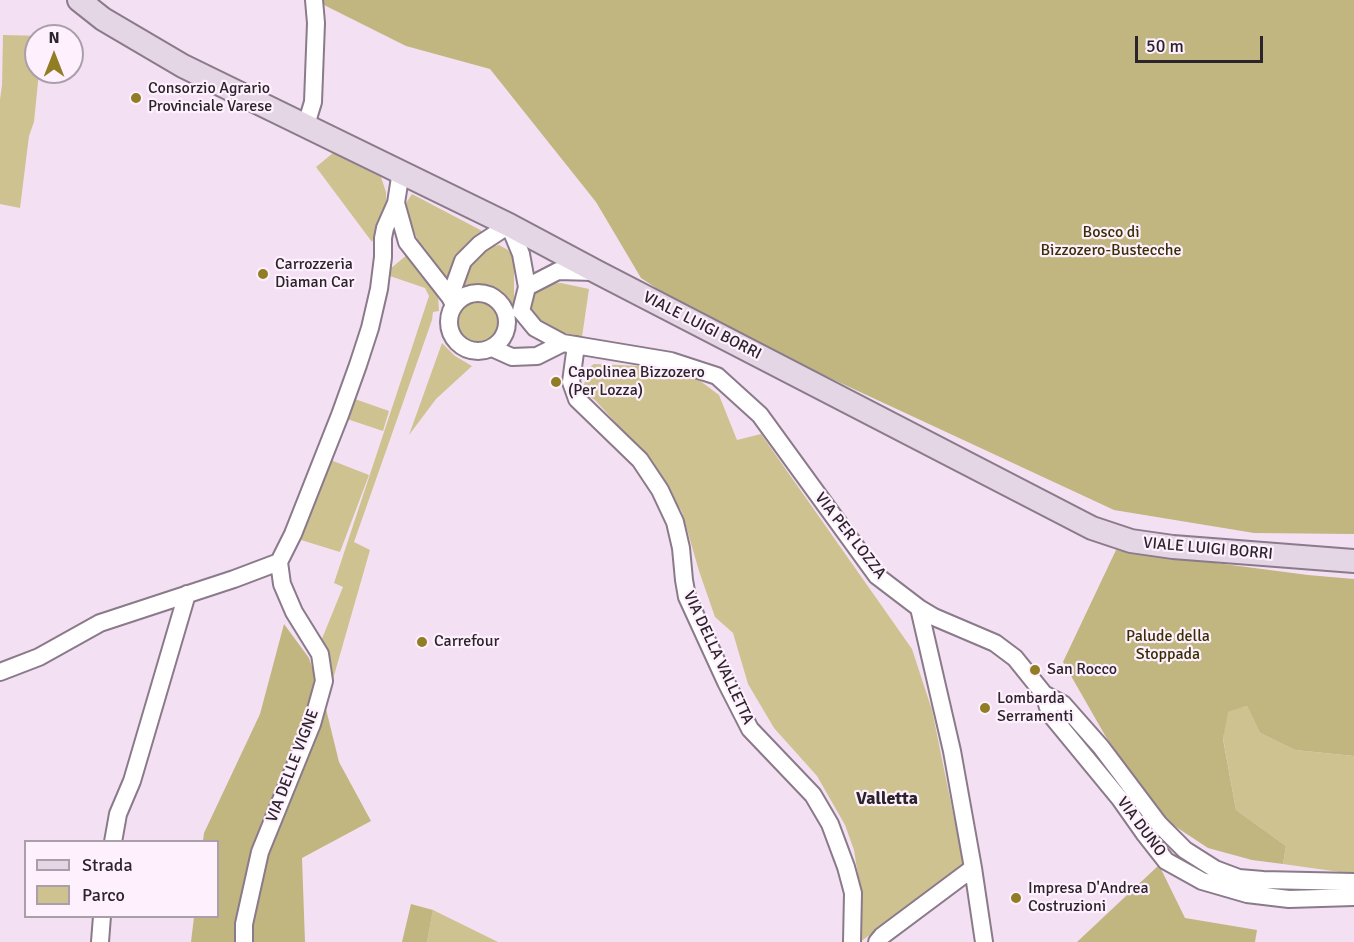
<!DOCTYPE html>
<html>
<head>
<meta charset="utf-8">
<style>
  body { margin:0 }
  #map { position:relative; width:1354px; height:942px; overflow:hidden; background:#f3e1f3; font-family:Signika,sans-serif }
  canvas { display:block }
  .legend { position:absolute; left:24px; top:840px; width:195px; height:78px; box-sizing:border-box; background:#fff0fe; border:2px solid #aa9eaa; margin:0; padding:8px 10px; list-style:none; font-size:18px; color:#2b242b }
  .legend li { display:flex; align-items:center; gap:12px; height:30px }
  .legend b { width:30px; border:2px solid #aa9eaa }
  .north { position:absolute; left:24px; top:24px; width:60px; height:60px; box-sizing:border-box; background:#fff0fe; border:2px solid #aa9eaa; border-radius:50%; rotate:0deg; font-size:16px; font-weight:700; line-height:24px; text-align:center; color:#2b242b }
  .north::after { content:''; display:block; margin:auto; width:21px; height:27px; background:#917d24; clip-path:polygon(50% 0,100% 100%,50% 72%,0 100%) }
  .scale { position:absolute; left:1135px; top:36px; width:128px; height:27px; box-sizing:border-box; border:3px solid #2b242b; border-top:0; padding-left:8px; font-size:18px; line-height:21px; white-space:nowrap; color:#2b242b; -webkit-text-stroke:4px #fff0fe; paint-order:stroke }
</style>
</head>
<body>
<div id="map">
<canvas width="1354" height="942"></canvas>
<ul class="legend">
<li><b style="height:8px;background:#e4d6e5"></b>Strada</li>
<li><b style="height:16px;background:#cec290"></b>Parco</li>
</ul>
<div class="north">N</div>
<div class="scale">50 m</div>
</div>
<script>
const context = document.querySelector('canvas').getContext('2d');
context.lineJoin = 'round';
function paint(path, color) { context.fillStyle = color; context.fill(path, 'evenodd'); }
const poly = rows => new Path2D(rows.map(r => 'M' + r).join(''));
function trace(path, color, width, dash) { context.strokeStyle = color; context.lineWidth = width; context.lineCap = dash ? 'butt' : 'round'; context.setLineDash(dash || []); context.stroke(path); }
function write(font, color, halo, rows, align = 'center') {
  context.font = font + ' Signika,sans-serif'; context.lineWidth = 4.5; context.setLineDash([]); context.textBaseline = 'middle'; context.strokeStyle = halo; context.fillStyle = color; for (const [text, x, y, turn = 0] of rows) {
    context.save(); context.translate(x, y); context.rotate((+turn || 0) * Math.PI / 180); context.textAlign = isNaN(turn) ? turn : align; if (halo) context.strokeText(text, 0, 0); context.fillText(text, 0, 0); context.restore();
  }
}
paint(poly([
  [3,35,43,36,36,36,36,72,39,72,34,122,29,136,20,208,0,204,0,100,2,85],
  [333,153,381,177,386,192,386,206,372,242,316,167],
  [412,194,486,233,448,279,420,245,406,214,406,203],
  [499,245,508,250,514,259,514,303,511,307,496,293,478,288,459,292,469,264,486,248],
  [408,254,438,295,439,311,433,312,432,320,354,542,370,550,333,679,326,659,319,646,343,587,334,583,429,296,425,288,384,274],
  [561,283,589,289,582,337,552,330,537,322,529,310,533,294,544,284],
  '457 323a22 22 0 1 1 44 0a22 22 0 1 1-44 0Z',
  [442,343,455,356,472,366,436,399,409,435],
  [594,364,641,366,699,380,719,395,737,440,761,434,912,649,932,710,964,867,860,942,860,888,854,850,845,825,817,776,774,728,748,684,733,633,715,617,699,571,682,512,646,456,595,400,585,394,583,387,591,366],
  [352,398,389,411,383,431,344,418],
  [328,459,369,475,340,552,301,540],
  [1247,706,1260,733,1295,750,1354,756,1354,874,1283,864,1286,846,1236,810,1223,738,1227,712],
  [433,910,498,942,427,942]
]), '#cec290');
paint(poly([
  [324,0,1354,0,1354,534,1254,533,1114,510,703,319,641,278,596,202,490,69,406,46,324,5],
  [1116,550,1308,575,1354,579,1354,756,1295,750,1260,733,1247,706,1228,712,1223,739,1236,810,1286,846,1283,864,1252,860,1208,848,1164,819,1106,737,1063,662],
  [284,624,309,658,326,709,339,762,371,821,302,858,305,942,191,942,194,917,218,916,218,842,203,841,204,833,260,714],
  [1159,865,1185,918,1257,930,1255,942,1077,942],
  [411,904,433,910,427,942,402,942]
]), '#c1b580');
const street = poly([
  [306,125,313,102,316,23,314,0],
  [401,171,396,203,407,242,450,297,454,305],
  [527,287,558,271,594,272],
  '449 322a29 29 0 1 1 58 0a29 29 0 1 1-58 0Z',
  [450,297,463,261,480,244,509,225,521,254,527,287,521,311],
  [521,311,535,328,563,343,671,361,717,376,760,415,877,576,919,608,952,751,973,868,984,942],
  [576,345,571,382,577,399,640,460,660,490,675,522,681,548,684,580,687,597,726,682,750,729,813,795,830,824,846,867,853,893,852,942],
  [492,348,512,357,537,356,563,343],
  [919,608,934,617,995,643,1015,658,1044,694,1050,714,1120,799,1144,833,1166,861,1202,881,1247,894,1289,899,1354,897],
  [0,672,39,657,100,623,234,579,279,562],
  [1044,694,1063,704,1101,747,1159,824,1185,850,1215,869,1239,878,1263,880,1354,882],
  [113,842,118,814,132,781,187,594],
  [100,942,102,916],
  [244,942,244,924,260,852,312,724,324,681,320,654,294,612,282,584,279,562,293,534,340,415,358,365,370,328,379,289,383,257,383,238,385,228,396,203],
  [877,942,882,936,973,868]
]);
const secondary = poly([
  [79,0,103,19,183,66,509,225,597,272,1092,528,1131,541,1173,547,1354,561]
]);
trace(street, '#8a7a8a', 20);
trace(secondary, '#8a7a8a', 26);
trace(street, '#fff', 16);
trace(secondary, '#e4d6e5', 22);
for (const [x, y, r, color] of [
  [136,98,6,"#917d24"],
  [263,274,6,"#917d24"],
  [556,382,6,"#917d24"],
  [422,642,6,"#917d24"],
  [1035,670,6,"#917d24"],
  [985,708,6,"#917d24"],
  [1016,898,6,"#917d24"]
]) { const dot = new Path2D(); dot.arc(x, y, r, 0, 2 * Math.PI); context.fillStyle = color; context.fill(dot); trace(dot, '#fff0fe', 2); }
write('16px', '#2b242b', '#fff0fe', [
  ["Consorzio Agrario",148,89],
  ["Provinciale Varese",148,107],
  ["Carrozzeria",275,265],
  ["Diaman Car",275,283],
  ["Capolinea Bizzozero",568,373],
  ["(Per Lozza)",568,391],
  ["Carrefour",434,642],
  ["San Rocco",1047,670],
  ["Lombarda",997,699],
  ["Serramenti",997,717],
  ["Impresa D'Andrea",1028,889],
  ["Costruzioni",1028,907]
], 'left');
write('16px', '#392f03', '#fff0fe', [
  ["Bosco di",1111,233],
  ["Bizzozero-Bustecche",1111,251],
  ["Palude della",1168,637],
  ["Stoppada",1168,655]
]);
write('16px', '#2b242b', '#fff0fe', [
  ["VIALE LUIGI BORRI",702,326,27],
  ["VIA PER LOZZA",850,536,52],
  ["VIALE LUIGI BORRI",1208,549,5],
  ["VIA DELLA VALLETTA",718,658,65],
  ["VIA DELLE VIGNE",293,766,-69],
  ["VIA DUNO",1141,827,53]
]);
write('bold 18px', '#2b242b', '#fff0fe', [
  ["Valletta",887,799]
]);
</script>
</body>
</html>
